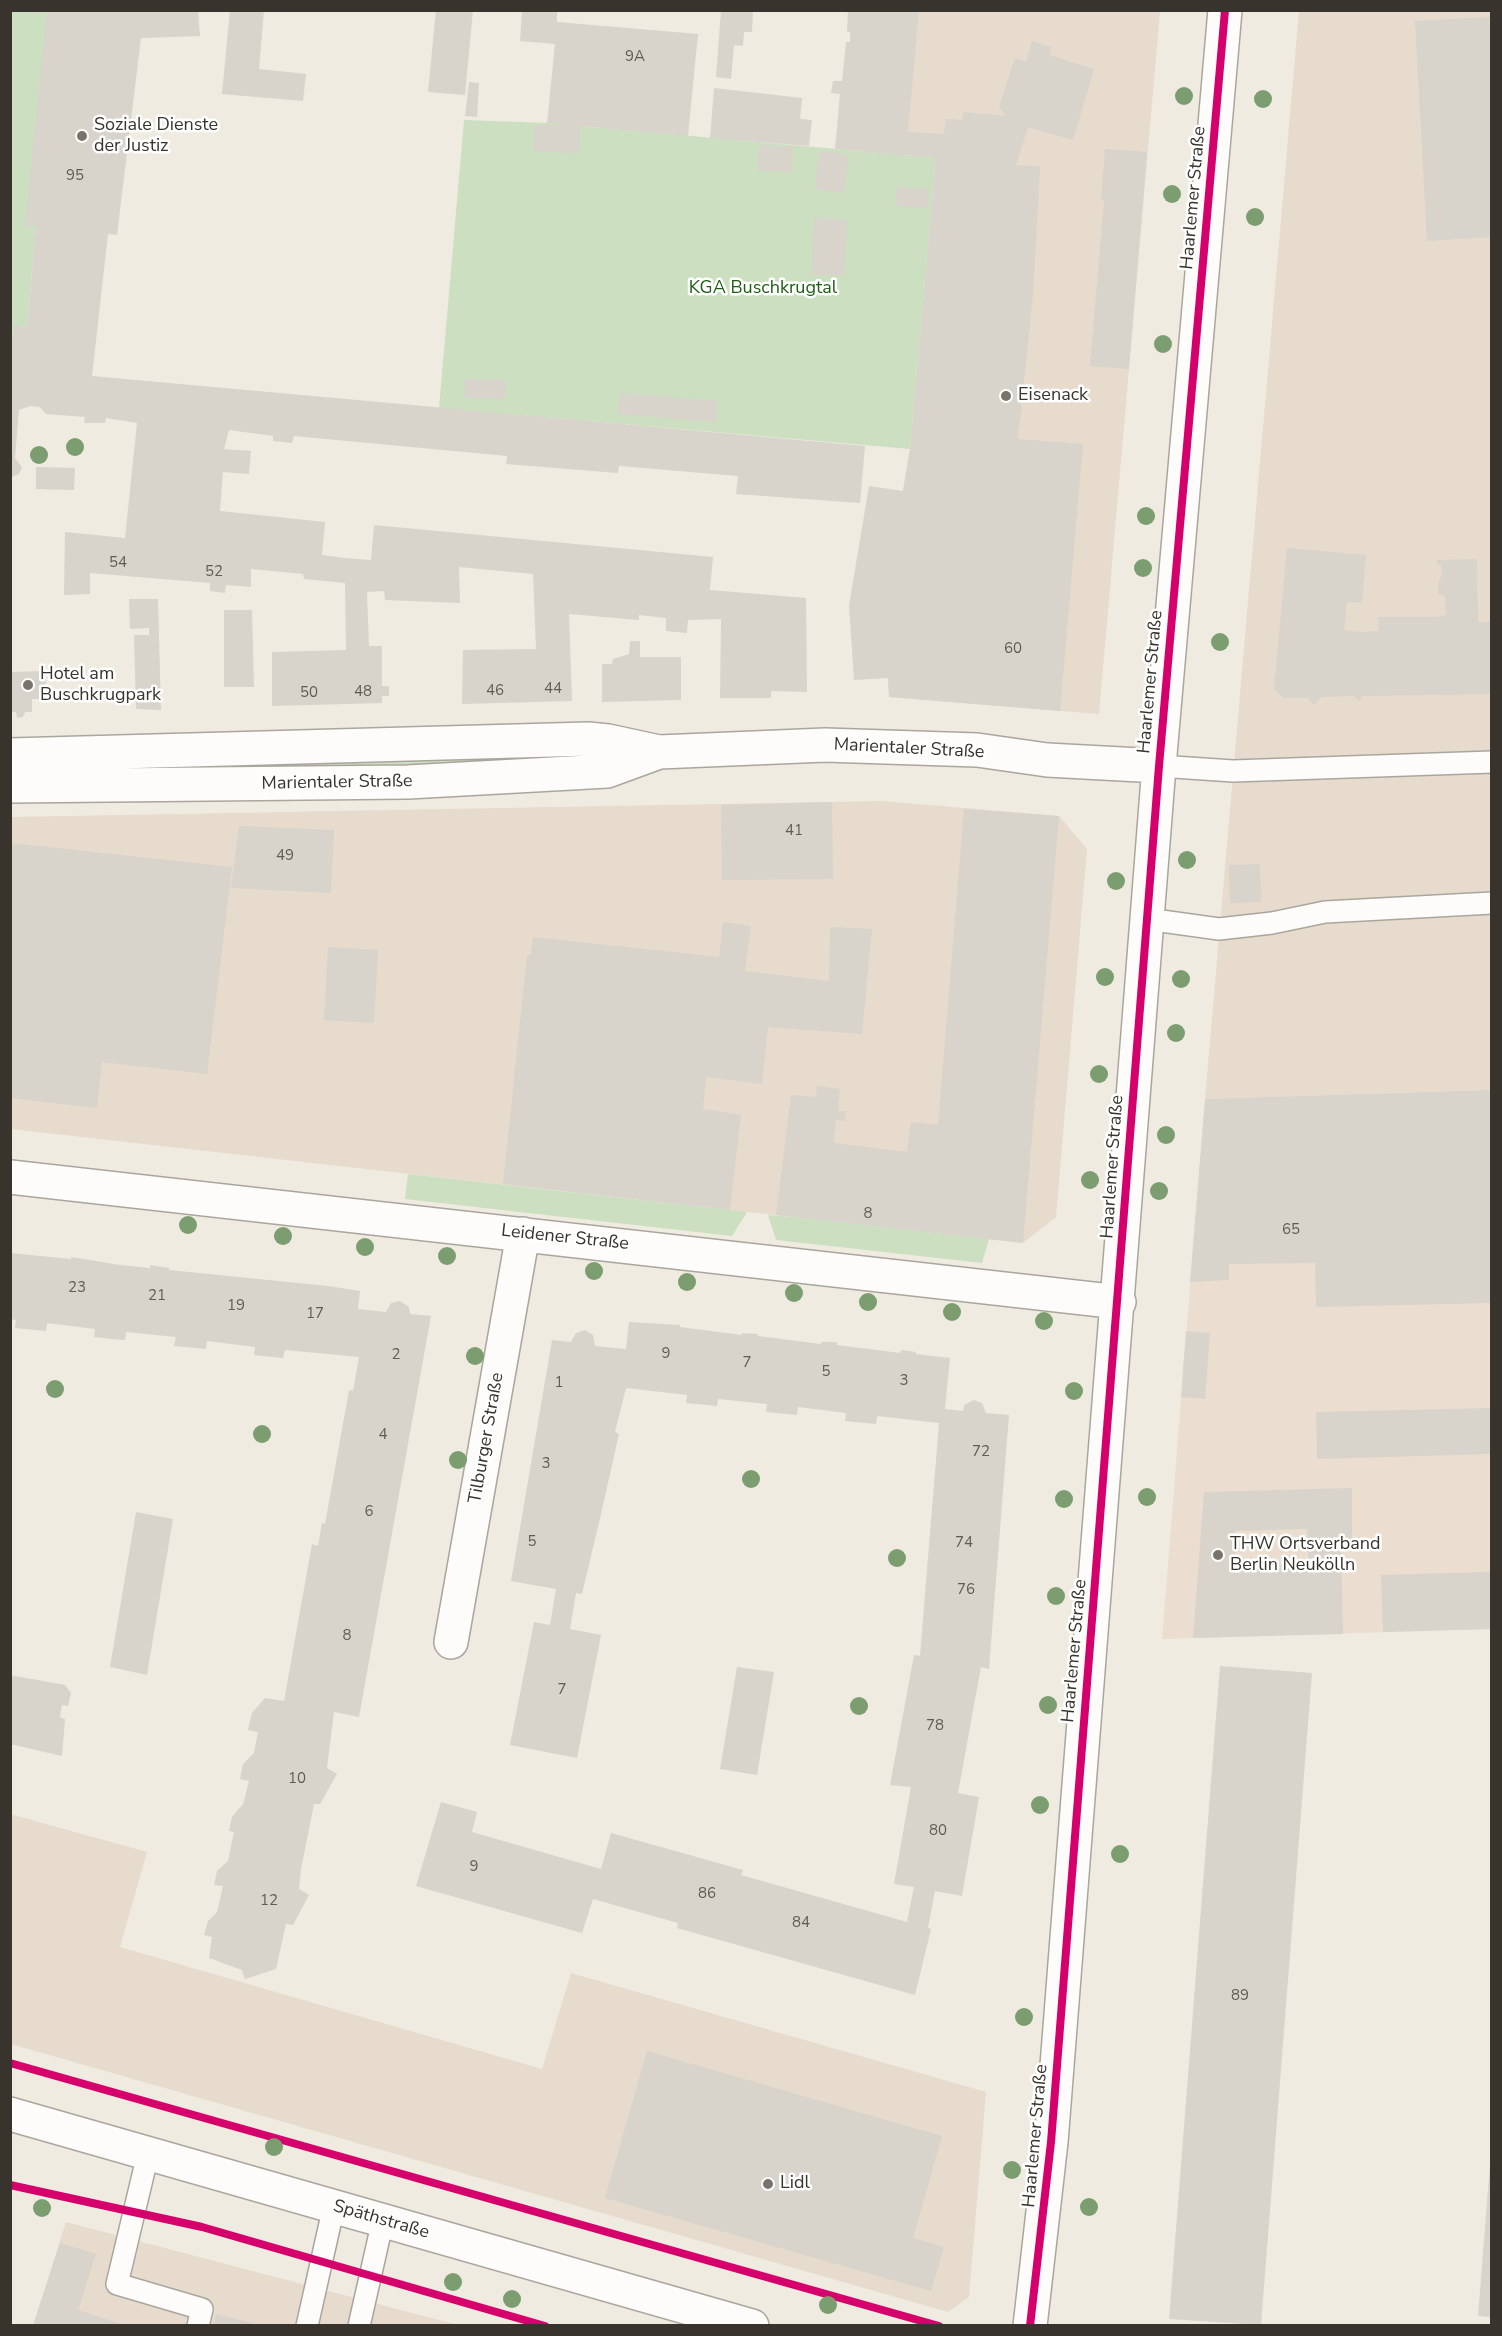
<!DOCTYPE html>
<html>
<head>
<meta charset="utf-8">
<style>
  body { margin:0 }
  #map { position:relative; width:1502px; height:2336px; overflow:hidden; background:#f0ebe0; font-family:"Nunito Sans",sans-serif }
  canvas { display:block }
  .frame { position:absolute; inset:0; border:12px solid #38342d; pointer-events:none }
</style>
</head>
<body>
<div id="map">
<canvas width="1502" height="2336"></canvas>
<div class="frame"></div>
</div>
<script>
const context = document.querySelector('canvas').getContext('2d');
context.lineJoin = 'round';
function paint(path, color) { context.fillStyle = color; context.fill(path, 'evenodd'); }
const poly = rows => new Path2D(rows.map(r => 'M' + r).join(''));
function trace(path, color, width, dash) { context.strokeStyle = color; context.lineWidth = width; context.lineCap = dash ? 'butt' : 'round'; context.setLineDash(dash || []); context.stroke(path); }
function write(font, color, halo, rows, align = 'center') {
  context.font = font + ' "Nunito Sans",sans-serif'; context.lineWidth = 5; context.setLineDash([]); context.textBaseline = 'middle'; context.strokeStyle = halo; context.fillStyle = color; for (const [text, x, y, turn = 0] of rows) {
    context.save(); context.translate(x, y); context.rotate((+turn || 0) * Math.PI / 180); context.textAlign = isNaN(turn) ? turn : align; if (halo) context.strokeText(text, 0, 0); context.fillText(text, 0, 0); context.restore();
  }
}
paint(poly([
  [884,11,1160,11,1099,714,889,697,884,604,910,449,936,158,872,152],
  [1299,11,1491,11,1491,1090,1205,1099],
  [883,801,1059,816,1087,849,1056,1217,1023,1243,11,1129,10,817],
  [10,1814,147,1852,120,1947,542,2069,571,1973,986,2092,969,2297,948,2312,11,2044],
  [66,2222,458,2325,33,2326]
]), '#e6dbcd');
paint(poly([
  [1491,1090,1491,1629,1162,1639,1205,1099]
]), '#ebded0');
paint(poly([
  [11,11,47,11,36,226,27,327,14,326,13,344,11,343],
  [464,120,547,123,936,158,910,449,439,408],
  [605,752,568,762,148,773,10,768],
  [408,1174,730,1210,747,1212,732,1236,405,1199],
  [768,1215,802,1218,989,1239,982,1263,776,1240]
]), '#ccdfc1');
paint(poly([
  [47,10,198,10,200,36,141,38,117,235,108,234,92,376,865,446,860,503,736,494,738,476,619,466,618,473,506,464,507,456,294,436,292,443,273,441,273,436,229,430,224,449,251,451,249,474,223,472,220,511,325,522,322,555,345,558,371,560,374,525,713,557,710,590,806,598,807,692,771,691,771,698,720,698,721,619,688,620,687,633,666,631,666,618,639,615,639,620,569,614,572,701,462,704,463,650,536,649,533,574,459,567,460,603,385,600,384,591,367,592,369,646,382,646,382,686,389,686,389,696,382,696,382,703,272,706,272,652,346,650,345,583,304,579,303,574,251,569,251,587,226,585,225,593,210,591,210,583,90,573,90,594,64,595,65,532,125,538,137,423,106,418,105,423,84,423,85,417,46,414,40,407,30,406,19,410,15,458,22,467,19,474,10,478,10,367,14,325,27,327,36,226,25,226],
  [230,10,264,10,259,69,306,74,303,101,222,94],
  [436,10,473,10,465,95,428,92],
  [526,10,557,10,557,22,698,34,688,136,580,126,579,153,534,151,534,125,571,126,547,123,555,44,520,41,522,12],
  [721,10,753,10,752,32,744,32,743,46,734,45,731,79,716,77],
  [919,10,908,132,944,134,946,119,962,120,964,112,1006,116,999,107,1015,58,1026,62,1032,41,1051,47,1049,55,1094,69,1073,140,1028,127,1016,165,1040,167,1033,294,1018,439,1083,444,1060,711,889,697,888,678,854,680,849,605,869,486,903,491,910,449,936,158,835,149,840,94,831,93,833,81,842,81,846,42,850,42,850,32,847,32,848,11],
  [1491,17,1491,237,1427,241,1415,21],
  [469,82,479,83,477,117,465,116],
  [714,88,802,98,800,119,812,120,809,146,710,138],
  [759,145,793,147,792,172,757,170],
  [1105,149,1147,152,1129,369,1090,366,1104,200,1101,200],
  [824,151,844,154,848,159,844,193,815,189,819,155],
  [897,187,929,189,928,208,895,206],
  [814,217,847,220,844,276,811,274],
  [465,378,506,380,505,399,464,398],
  [620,393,717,401,716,422,618,414],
  [36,467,75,468,74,490,36,489],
  [1287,548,1366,555,1362,603,1347,602,1344,630,1359,632,1379,631,1378,617,1435,617,1446,615,1445,596,1438,594,1439,579,1442,576,1441,565,1437,564,1437,560,1477,559,1478,622,1491,622,1491,694,1363,696,1359,701,1354,696,1321,697,1314,705,1308,698,1283,698,1274,689],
  [129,599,158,599,161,710,136,709,134,635,149,635,149,628,130,629],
  [224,610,252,610,254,687,224,687],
  [630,641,640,641,640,657,681,657,681,700,602,702,602,664,612,664,613,659,629,654],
  [46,671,46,699,32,699,32,712,25,712,23,717,17,718,16,712,10,712,10,672],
  [832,802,833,879,722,880,721,805],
  [964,809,1059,816,1023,1243,776,1215,791,1095,816,1097,817,1086,840,1089,838,1111,846,1111,844,1121,836,1120,834,1143,907,1152,911,1122,938,1125],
  [239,826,334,830,331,893,231,888],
  [10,843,232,867,207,1074,102,1062,97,1108,10,1098],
  [1260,864,1261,902,1230,903,1229,865],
  [723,922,751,926,745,971,829,981,830,927,872,929,862,1034,768,1027,762,1084,706,1077,703,1109,741,1115,730,1210,503,1184,527,955,531,955,533,937,719,957],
  [328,947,378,950,374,1023,324,1020],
  [1491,1090,1491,1303,1316,1307,1315,1263,1229,1264,1229,1280,1190,1282,1205,1099],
  [10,1253,71,1259,71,1257,120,1265,150,1268,150,1265,169,1268,169,1270,328,1286,360,1291,358,1309,386,1312,391,1303,400,1301,409,1307,410,1314,431,1316,359,1717,334,1712,327,1768,337,1774,320,1804,314,1804,301,1869,299,1889,309,1895,293,1925,286,1924,276,1969,245,1979,242,1970,209,1958,212,1937,204,1935,208,1921,217,1912,223,1886,214,1885,217,1871,228,1861,234,1832,229,1831,232,1817,243,1804,249,1781,240,1779,243,1764,254,1753,258,1732,248,1730,252,1713,265,1698,284,1701,312,1544,318,1546,322,1523,325,1524,349,1390,353,1391,359,1357,285,1350,283,1358,254,1355,255,1347,207,1341,206,1349,174,1346,176,1337,126,1332,125,1340,111,1339,94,1337,95,1329,47,1323,46,1331,15,1328,16,1320,10,1319],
  [629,1322,680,1325,680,1327,742,1335,742,1333,758,1334,758,1336,821,1344,821,1342,837,1342,837,1345,900,1353,901,1350,916,1352,916,1354,950,1358,945,1409,963,1411,964,1405,974,1400,982,1403,986,1413,1009,1415,989,1669,981,1667,958,1793,979,1797,962,1896,935,1891,928,1928,931,1929,915,1995,677,1928,678,1923,593,1899,582,1933,416,1886,441,1802,477,1812,472,1832,601,1869,611,1833,743,1870,741,1875,907,1922,914,1887,894,1884,911,1787,890,1785,914,1655,920,1656,939,1423,877,1416,876,1424,845,1421,846,1413,798,1407,797,1415,766,1412,767,1404,718,1399,717,1406,686,1403,687,1395,626,1388,615,1432,619,1434,601,1514,582,1594,576,1593,570,1629,601,1635,577,1758,510,1745,534,1622,550,1625,556,1589,511,1581,552,1340,571,1342,576,1333,585,1330,593,1335,595,1346,626,1349],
  [1186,1331,1210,1333,1205,1399,1181,1397],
  [1491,1408,1491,1454,1317,1459,1316,1412],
  [1352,1488,1352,1545,1341,1545,1343,1634,1193,1638,1204,1492],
  [1307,1529,1309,1564,1236,1566,1235,1531],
  [136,1512,173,1519,147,1675,110,1667],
  [1491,1572,1491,1629,1383,1632,1381,1575],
  [1220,1666,1312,1673,1261,2325,1169,2319],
  [737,1667,774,1672,757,1775,720,1769],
  [10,1675,65,1685,71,1693,68,1706,62,1705,60,1717,65,1719,62,1756,10,1744],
  [647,2051,942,2136,913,2238,944,2247,931,2291,605,2198],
  [1490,2164,1491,2164,1491,2317,1478,2316],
  [60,2243,96,2254,78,2310,124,2325,33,2325],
  [216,2314,260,2325,214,2325]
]), '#d8d3cb');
const service = poly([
  [1159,766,1233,771,1492,762],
  [1147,919,1219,929,1272,923,1325,912,1492,903],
  [148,2154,117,2284,202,2309,198,2326],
  [307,2326,334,2206],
  [359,2326,383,2220]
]);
const minor = poly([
  [10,755,588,739,608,741,659,752,825,745,977,750,1047,760,1159,766],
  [10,786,408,782,607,771,659,752],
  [10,1177,1119,1302],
  [451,1642,523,1234],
  [1030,2326,1051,2142,1159,766,1225,10]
]);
const secondary = poly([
  [10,2114,752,2326]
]);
trace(service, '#aaa69e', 24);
trace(minor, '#aaa69e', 36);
trace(secondary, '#aaa69e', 36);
trace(service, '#fdfcfa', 21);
trace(minor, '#fdfcfa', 33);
trace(secondary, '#fdfcfa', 33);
trace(poly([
  [10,2063,939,2326],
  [10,2185,202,2227,545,2326],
  [1030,2326,1051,2142,1159,766,1225,10]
]), '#d6006c', 8);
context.fillStyle = '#7c9d6f';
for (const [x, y] of [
  [1184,96],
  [1263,99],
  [1172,194],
  [1255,217],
  [1163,344],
  [75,447],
  [39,455],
  [1146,516],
  [1143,568],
  [1220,642],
  [1187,860],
  [1116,881],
  [1105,977],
  [1181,979],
  [1176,1033],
  [1099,1074],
  [1166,1135],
  [1090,1180],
  [1159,1191],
  [188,1225],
  [283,1236],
  [365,1247],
  [447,1256],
  [594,1271],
  [687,1282],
  [794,1293],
  [868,1302],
  [952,1312],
  [1044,1321],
  [475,1356],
  [55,1389],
  [1074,1391],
  [262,1434],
  [458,1460],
  [751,1479],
  [1147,1497],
  [1064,1499],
  [897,1558],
  [1056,1596],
  [1048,1705],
  [859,1706],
  [1040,1805],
  [1120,1854],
  [1024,2017],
  [274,2147],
  [1012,2170],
  [1089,2207],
  [42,2208],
  [453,2282],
  [512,2299],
  [828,2305]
]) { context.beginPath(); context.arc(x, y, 9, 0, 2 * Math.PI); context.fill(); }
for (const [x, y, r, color] of [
  [82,136,6,"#78746c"],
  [1006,396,6,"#78746c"],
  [28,685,6,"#78746c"],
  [1218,1555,6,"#78746c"],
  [768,2184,6,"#78746c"]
]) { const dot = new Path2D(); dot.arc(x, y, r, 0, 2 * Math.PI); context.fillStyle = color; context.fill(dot); trace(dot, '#fff', 2); }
write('15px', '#605c54', null, [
  ["9A",635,57],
  ["95",75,176],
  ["54",118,563],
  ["52",214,572],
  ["60",1013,649],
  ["44",553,689],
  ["46",495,691],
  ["48",363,692],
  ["50",309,693],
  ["41",794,831],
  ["49",285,856],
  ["8",868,1214],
  ["65",1291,1230],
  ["23",77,1288],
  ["21",157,1296],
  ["19",236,1306],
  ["17",315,1314],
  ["9",666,1354],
  ["2",396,1355],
  ["7",747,1363],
  ["5",826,1372],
  ["3",904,1381],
  ["1",559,1383],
  ["4",383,1435],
  ["72",981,1452],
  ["3",546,1464],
  ["6",369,1512],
  ["5",532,1542],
  ["74",964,1543],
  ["76",966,1590],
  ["8",347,1636],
  ["7",562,1690],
  ["78",935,1726],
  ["10",297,1779],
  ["80",938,1831],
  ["9",474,1867],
  ["86",707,1894],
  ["12",269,1901],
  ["84",801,1923],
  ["89",1240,1996]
]);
write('18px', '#38342d', '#fff', [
  ["Soziale Dienste",94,126],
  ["der Justiz",94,147],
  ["Eisenack",1018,396],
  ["Hotel am",40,675],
  ["Buschkrugpark",40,696],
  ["THW Ortsverband",1230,1545],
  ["Berlin Neukölln",1230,1566],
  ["Lidl",780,2184]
], 'left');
write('18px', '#38342d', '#fff', [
  ["Haarlemer Straße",1194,198,-85],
  ["Haarlemer Straße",1151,682,-85],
  ["Marientaler Straße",909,749,3],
  ["Marientaler Straße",337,783,-1],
  ["Haarlemer Straße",1113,1167,-86],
  ["Leidener Straße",565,1238,6],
  ["Tilburger Straße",487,1438,-80],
  ["Haarlemer Straße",1075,1651,-85],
  ["Haarlemer Straße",1036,2136,-85],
  ["Späthstraße",381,2220,16]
]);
write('18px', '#1e5d13', '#fff', [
  ["KGA Buschkrugtal",763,289]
]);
</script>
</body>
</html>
